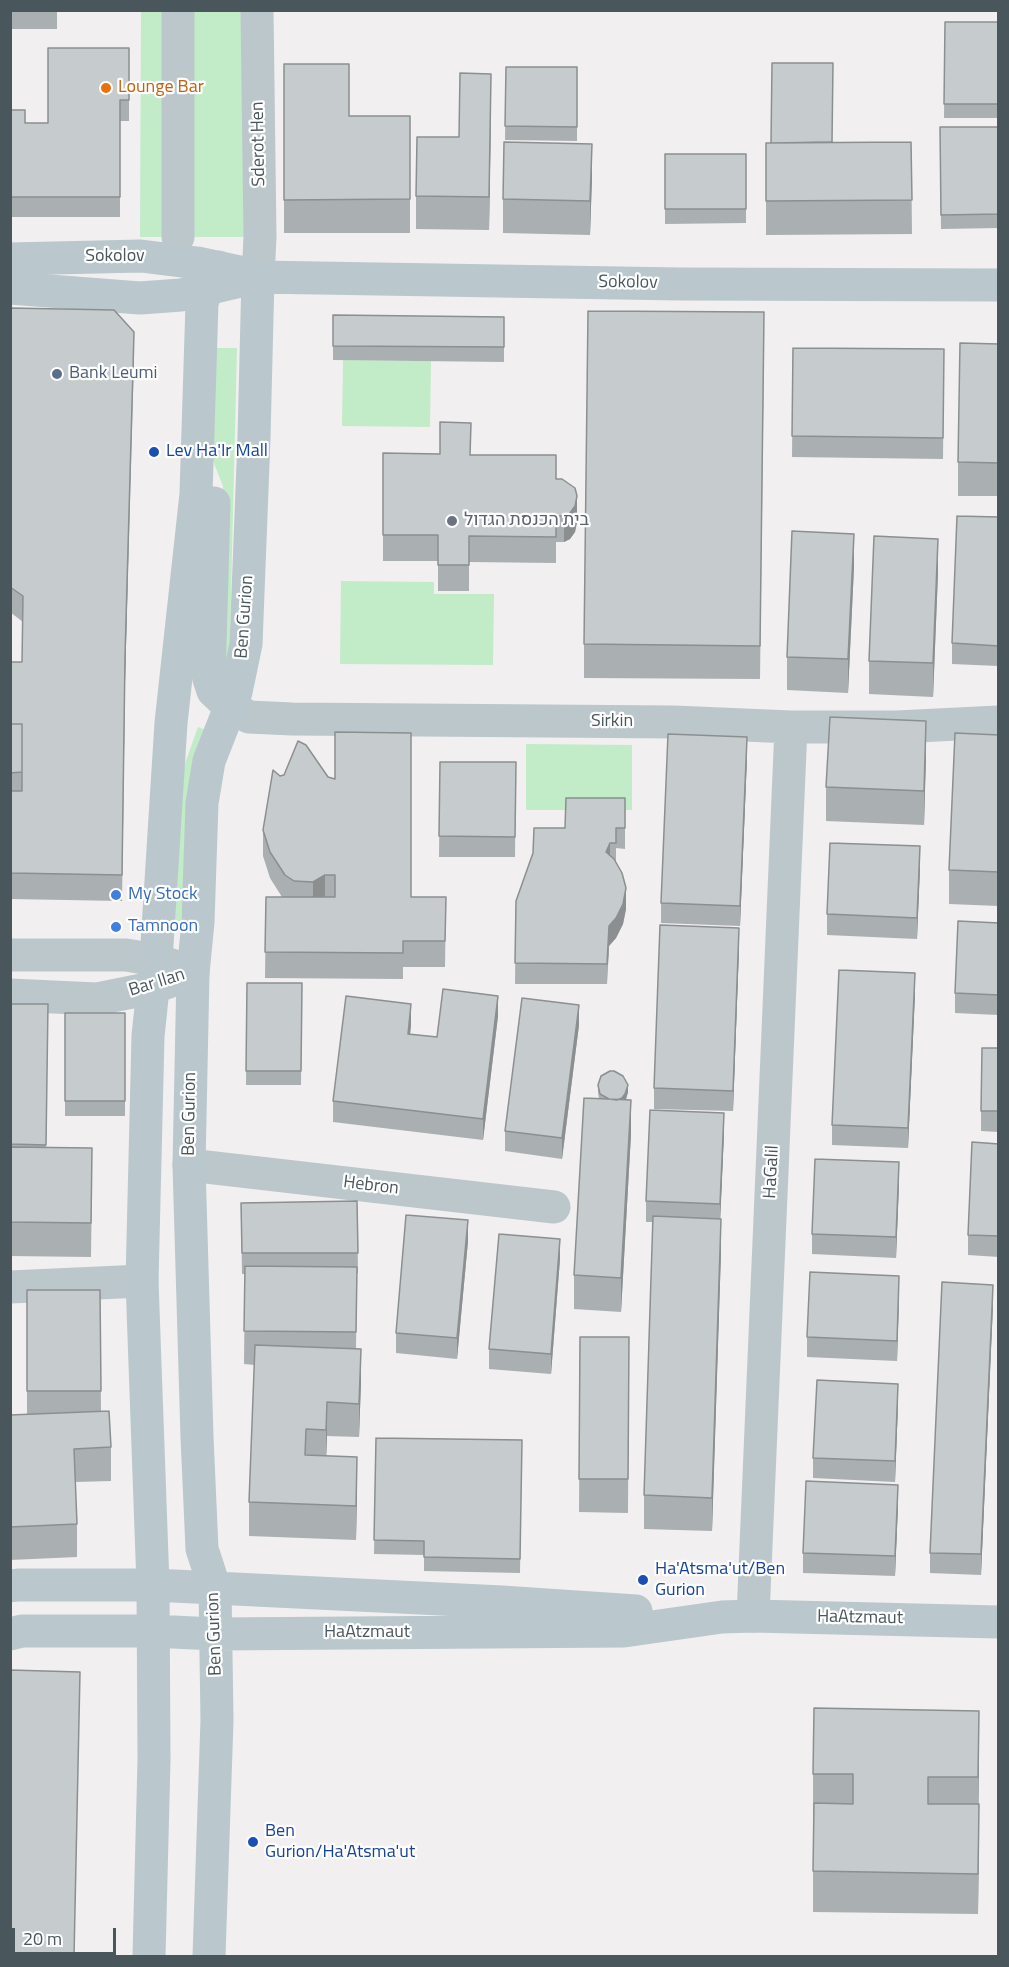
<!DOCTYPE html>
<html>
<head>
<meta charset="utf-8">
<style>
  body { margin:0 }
  #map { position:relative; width:1009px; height:1967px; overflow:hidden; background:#f1eff0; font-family:"Titillium Web",sans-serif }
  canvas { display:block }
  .frame { position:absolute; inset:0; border:12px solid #49565b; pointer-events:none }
  .scale { position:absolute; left:12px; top:1928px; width:104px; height:27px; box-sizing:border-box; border:3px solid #49565b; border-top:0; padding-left:8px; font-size:18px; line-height:21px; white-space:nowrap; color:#49565b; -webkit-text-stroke:4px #fff; paint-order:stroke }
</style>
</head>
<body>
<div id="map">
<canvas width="1009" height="1967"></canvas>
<div class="frame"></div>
<div class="scale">20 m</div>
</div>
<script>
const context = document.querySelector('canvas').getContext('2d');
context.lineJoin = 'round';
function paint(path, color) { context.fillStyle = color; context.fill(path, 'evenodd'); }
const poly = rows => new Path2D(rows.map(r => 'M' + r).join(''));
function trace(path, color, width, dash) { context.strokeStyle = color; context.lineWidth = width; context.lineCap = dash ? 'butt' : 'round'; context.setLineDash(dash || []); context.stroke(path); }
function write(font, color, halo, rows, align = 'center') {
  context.font = font + ' "Titillium Web",Heebo,sans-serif'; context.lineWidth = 4.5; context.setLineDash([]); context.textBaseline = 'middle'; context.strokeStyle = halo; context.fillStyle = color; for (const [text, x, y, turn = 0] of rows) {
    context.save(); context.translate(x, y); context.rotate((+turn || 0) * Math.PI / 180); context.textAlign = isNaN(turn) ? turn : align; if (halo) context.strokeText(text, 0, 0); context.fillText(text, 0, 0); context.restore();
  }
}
paint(poly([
  [141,11,257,11,260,237,140,237],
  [212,348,237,348,229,676,219,676,223,486,211,456],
  [343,360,431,361,430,427,342,426],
  [341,581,434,582,434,594,494,594,493,665,340,664],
  [198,727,208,731,189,807,181,925,171,925,183,769],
  [526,744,632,745,632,810,526,810]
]), '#c2ebc8');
trace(poly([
  [178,10,178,237],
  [257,10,260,237,258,277],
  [229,706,249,717,292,719,674,722,791,727,897,727,998,722],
  [10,955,126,955,156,960,183,969],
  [10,995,97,999,152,988,193,973],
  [189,1165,554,1207],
  [10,1287,142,1281],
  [753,1616,791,727]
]), '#bcc7cb', 33);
trace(poly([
  [10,259,141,256,197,263,239,272],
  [10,288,140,298,181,295,258,277,680,284,998,285],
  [214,503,209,679,213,691,229,706],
  [10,1586,18,1585,153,1585,502,1602,636,1611],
  [10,1634,22,1631,152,1631,215,1634,624,1631,722,1617,753,1616,998,1622],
  [149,1956,154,1760,153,1585,142,1281,148,1036,156,960,171,723,196,494,202,303,207,288,219,267],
  [209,1956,217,1720,215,1589,202,1549,197,1437,189,1165,193,973,198,922,202,803,209,761,236,692,246,644,254,438,258,277]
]), '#bac7cc', 33);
paint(poly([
  [10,10,57,10,57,29,10,29],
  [945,22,999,22,999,118,944,118],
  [129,48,129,121,120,121,120,217,10,217,10,110,25,123,48,123],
  [284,64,349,116,410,116,410,233,284,233],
  [506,67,577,67,577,141,505,140],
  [491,108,489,230,416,229,416,196,459,137],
  [940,127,999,127,999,228,941,229],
  [911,142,912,234,766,235,766,143],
  [665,154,746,154,746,223,665,224],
  [592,178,590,235,503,233,503,199],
  [10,308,134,358,125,682,122,901,10,899,10,662,22,662,23,622,10,612],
  [333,315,504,317,504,362,333,360],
  [999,344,999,496,958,496,958,462],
  [764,346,760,679,584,678,584,644],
  [793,348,944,349,943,459,792,457],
  [383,453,471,455,556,479,577,522,575,532,570,539,564,542,556,542,556,563,469,562,469,591,438,591,438,561,383,561],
  [999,517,999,666,952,664,952,643],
  [854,567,848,693,787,690,787,657],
  [938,573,933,697,869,694,869,661],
  [999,735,999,906,949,904,949,870],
  [926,755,924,825,826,821,826,787],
  [747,758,740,926,661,923,661,903],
  [440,762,516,762,515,857,439,857],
  [625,798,625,849,616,848,616,863,626,909,623,924,616,938,609,946,607,984,515,984,516,901],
  [263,830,411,897,446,897,445,967,403,967,403,979,265,978,266,897,282,897,270,878,263,856],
  [920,867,917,939,827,935,827,914],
  [999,923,999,1015,955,1013,955,993],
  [739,948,733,1111,654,1109,654,1088],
  [247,983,302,983,301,1085,246,1085],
  [915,994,908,1148,832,1145,832,1125],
  [10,1004,48,1004,46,1148,92,1182,91,1257,10,1256],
  [65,1013,125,1013,125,1116,65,1116],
  [498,1016,483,1140,333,1122,333,1101,411,1025,410,1034,437,1037],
  [579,1025,562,1159,505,1151,505,1131],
  [999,1048,999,1132,981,1131,981,1111],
  [598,1085,628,1092,626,1100,631,1134,621,1312,574,1309,574,1275,599,1099,598,1092],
  [724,1133,720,1219,721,1252,712,1531,644,1529,644,1495,653,1222,646,1222,646,1201],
  [999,1144,999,1257,968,1255,968,1235],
  [899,1183,896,1258,812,1254,812,1234],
  [357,1201,358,1273,357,1273,356,1348,361,1382,359,1437,327,1436,326,1456,357,1491,356,1540,249,1536,249,1502,255,1365,244,1364,245,1274,242,1274,241,1203],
  [468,1241,457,1359,396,1353,396,1333],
  [560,1259,551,1374,489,1369,489,1349],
  [27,1290,100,1290,101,1411,111,1447,111,1481,75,1482,77,1524,77,1557,10,1560,10,1415,27,1415],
  [899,1297,897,1361,807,1357,807,1337],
  [993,1305,981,1575,930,1573,930,1553],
  [580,1337,629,1337,628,1513,579,1512],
  [898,1404,895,1482,813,1478,813,1458],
  [376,1438,522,1440,520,1573,424,1571,424,1555,374,1554],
  [898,1505,895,1576,803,1573,803,1553],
  [979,1751,978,1914,813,1912,813,1774]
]), '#aaafb1');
paint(poly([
  [491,74,491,108,489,230,489,197],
  [592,144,592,178,590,235,590,201],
  [134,332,125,682,122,901,125,656],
  [577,496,577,522,575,532,570,539,564,542,564,516],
  [854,534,854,567,848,693,848,659],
  [938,539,938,573,933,697,933,663],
  [926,721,926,755,924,825,924,791],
  [747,737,747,758,740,926,740,906],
  [610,843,610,864,606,852],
  [920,846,920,867,917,939,917,918],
  [325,875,325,901,313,908,313,882],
  [626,888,626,909,623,924,616,938,609,946,607,984,609,926],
  [739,928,739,948,733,1111,733,1091],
  [915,973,915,994,908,1148,908,1128],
  [498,996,498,1016,483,1140,483,1119],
  [411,1004,411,1025,408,1054,408,1034],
  [579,1005,579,1025,562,1159,562,1138],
  [628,1085,628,1092,625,1102,612,1101],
  [631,1100,631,1134,621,1312,621,1278],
  [724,1113,724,1133,720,1225,720,1204],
  [899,1162,899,1183,896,1258,896,1237],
  [721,1219,721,1252,712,1531,712,1498],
  [468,1220,468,1241,457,1359,457,1338],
  [560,1239,560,1259,551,1374,551,1354],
  [899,1276,899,1297,897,1361,897,1341],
  [993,1285,993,1305,981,1575,981,1554],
  [361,1349,361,1382,359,1437,359,1404],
  [898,1384,898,1404,895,1482,895,1461],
  [327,1402,327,1436,326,1463,326,1430],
  [357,1457,357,1491,356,1540,356,1506],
  [898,1485,898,1505,895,1576,895,1556],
  [979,1711,979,1751,978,1817,978,1777],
  [979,1804,979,1845,978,1914,978,1874]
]), '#8b8f90');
const building = poly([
  [945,22,999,22,999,104,944,104,945,22],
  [48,48,129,48,129,100,120,100,120,197,10,197,10,110,25,110,25,123,48,123,48,48],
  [772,63,833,63,832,142,771,143,772,63],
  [284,64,349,64,349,116,410,116,410,199,284,200,284,64],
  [506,67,577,67,577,127,505,126,506,67],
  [460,73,491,74,489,197,416,196,417,137,459,137,460,73],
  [940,127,999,127,999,214,941,215,940,127],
  [504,142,592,144,590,201,503,199,504,142],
  [911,142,912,200,766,201,766,143,911,142],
  [665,154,746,154,746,209,665,209,665,154],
  [10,308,114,310,134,332,125,656,122,875,10,873,10,791,22,791,22,724,10,724,10,662,22,662,23,596,10,587,10,308],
  [588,311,764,312,760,646,584,644,588,311],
  [333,315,504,317,504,347,333,346,333,315],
  [960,343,999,344,999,463,958,462,960,343],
  [793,348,944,349,943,438,792,436,793,348],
  [440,422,471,423,470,455,556,455,556,479,562,479,575,488,577,496,575,506,570,513,564,516,556,516,556,537,469,536,469,565,438,565,438,535,383,535,383,453,440,454,440,422],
  [957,516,999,517,999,646,952,643,957,516],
  [792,531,854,534,848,659,787,657,792,531],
  [874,536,938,539,933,663,869,661,874,536],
  [830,717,926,721,924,791,826,787,830,717],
  [10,724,22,724,22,772,10,773,10,724],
  [335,732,411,733,411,897,446,897,445,941,403,941,403,953,265,952,266,897,335,897,335,875,325,875,313,882,294,881,285,875,270,852,263,830,273,770,280,776,284,775,298,741,306,745,328,777,335,779,335,732],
  [955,733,999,735,999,872,949,870,955,733],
  [668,734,747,737,740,906,661,903,668,734],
  [440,762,516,762,515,837,439,836,440,762],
  [566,798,625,798,625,828,616,828,616,843,610,843,606,852,614,859,622,873,626,888,623,904,616,918,609,926,607,964,515,963,516,901,533,853,534,828,565,828,566,798],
  [830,843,920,846,917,918,827,914,830,843],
  [958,921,999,923,999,995,955,993,958,921],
  [660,925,739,928,733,1091,654,1088,660,925],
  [839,970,915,973,908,1128,832,1125,839,970],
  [247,983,302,983,301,1071,246,1071,247,983],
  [443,989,498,996,483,1119,333,1101,346,996,411,1004,408,1034,437,1037,443,989],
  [522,998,579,1005,562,1138,505,1131,522,998],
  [10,1004,48,1004,46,1145,10,1144,10,1004],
  [65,1013,125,1013,125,1101,65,1101,65,1013],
  [982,1048,999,1048,999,1111,981,1111,982,1048],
  [610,1071,614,1071,623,1076,628,1085,625,1094,622,1098,617,1100,609,1099,600,1094,598,1085,601,1076,610,1071],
  [584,1098,631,1100,621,1278,574,1275,584,1098],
  [650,1110,724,1113,720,1204,646,1201,650,1110],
  [972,1142,999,1144,999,1236,968,1235,972,1142],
  [10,1147,92,1148,91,1223,10,1222,10,1147],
  [815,1159,899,1162,896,1237,812,1234,815,1159],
  [357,1201,358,1253,242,1253,241,1203,357,1201],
  [406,1215,468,1220,457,1338,396,1333,406,1215],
  [653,1216,721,1219,712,1498,644,1495,653,1216],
  [499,1234,560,1239,551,1354,489,1349,499,1234],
  [245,1266,357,1267,356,1332,244,1331,245,1266],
  [810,1272,899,1276,897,1341,807,1337,810,1272],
  [942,1282,993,1285,981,1554,930,1553,942,1282],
  [27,1290,100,1290,101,1391,27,1391,27,1290],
  [580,1337,629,1337,628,1479,579,1479,580,1337],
  [255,1345,361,1349,359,1404,327,1402,326,1430,306,1429,305,1455,357,1457,356,1506,249,1502,255,1345],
  [817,1380,898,1384,895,1461,813,1458,817,1380],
  [109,1411,111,1447,74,1449,77,1524,10,1527,10,1415,109,1411],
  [376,1438,522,1440,520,1559,424,1557,424,1541,374,1540,376,1438],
  [806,1481,898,1485,895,1556,803,1553,806,1481],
  [10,1670,80,1672,74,1956,10,1956,10,1670],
  [814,1708,979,1711,978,1777,928,1777,928,1804,979,1804,978,1874,813,1871,814,1803,853,1804,853,1774,813,1774,814,1708]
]);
paint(building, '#c6ccce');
trace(building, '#8b8f90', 1.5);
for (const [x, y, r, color] of [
  [106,88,6,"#e8710a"],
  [57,374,6,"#5c6f8a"],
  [154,452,6,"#1a4fb4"],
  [452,521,6,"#6b7280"],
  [116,895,6,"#3f7fe0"],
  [116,927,6,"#3f7fe0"],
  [643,1580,6,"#1a4fb4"],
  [253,1842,6,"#1a4fb4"]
]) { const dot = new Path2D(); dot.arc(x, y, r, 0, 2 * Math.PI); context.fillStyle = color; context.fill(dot); trace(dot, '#fff', 2); }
write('18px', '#c56008', '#fff', [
  ["Lounge Bar",118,88]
], 'left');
write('18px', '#49565b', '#fff', [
  ["Sderot Hen",259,144,-91],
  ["Sokolov",115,257],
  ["Sokolov",628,283,1],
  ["Ben Gurion",245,617,-86],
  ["Sirkin",612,722],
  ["Bar Ilan",157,983,-17],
  ["Ben Gurion",190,1114,-89],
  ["HaGalil",772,1172,-87],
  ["Hebron",371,1186,7],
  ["HaAtzmaut",860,1618,1],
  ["HaAtzmaut",367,1633],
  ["Ben Gurion",215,1634,-92]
]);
write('18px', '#4e5e75', '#fff', [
  ["Bank Leumi",69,374]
], 'left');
write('18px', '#164399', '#fff', [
  ["Lev Ha'Ir Mall",166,452],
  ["Ha'Atsma'ut/Ben",655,1570],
  ["Gurion",655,1591],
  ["Ben",265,1832],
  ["Gurion/Ha'Atsma'ut",265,1853]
], 'left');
write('18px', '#5b616d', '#fff', [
  ["בית הכנסת הגדול",464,521]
], 'left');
write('18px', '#366cbe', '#fff', [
  ["My Stock",128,895],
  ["Tamnoon",128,927]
], 'left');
</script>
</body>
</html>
